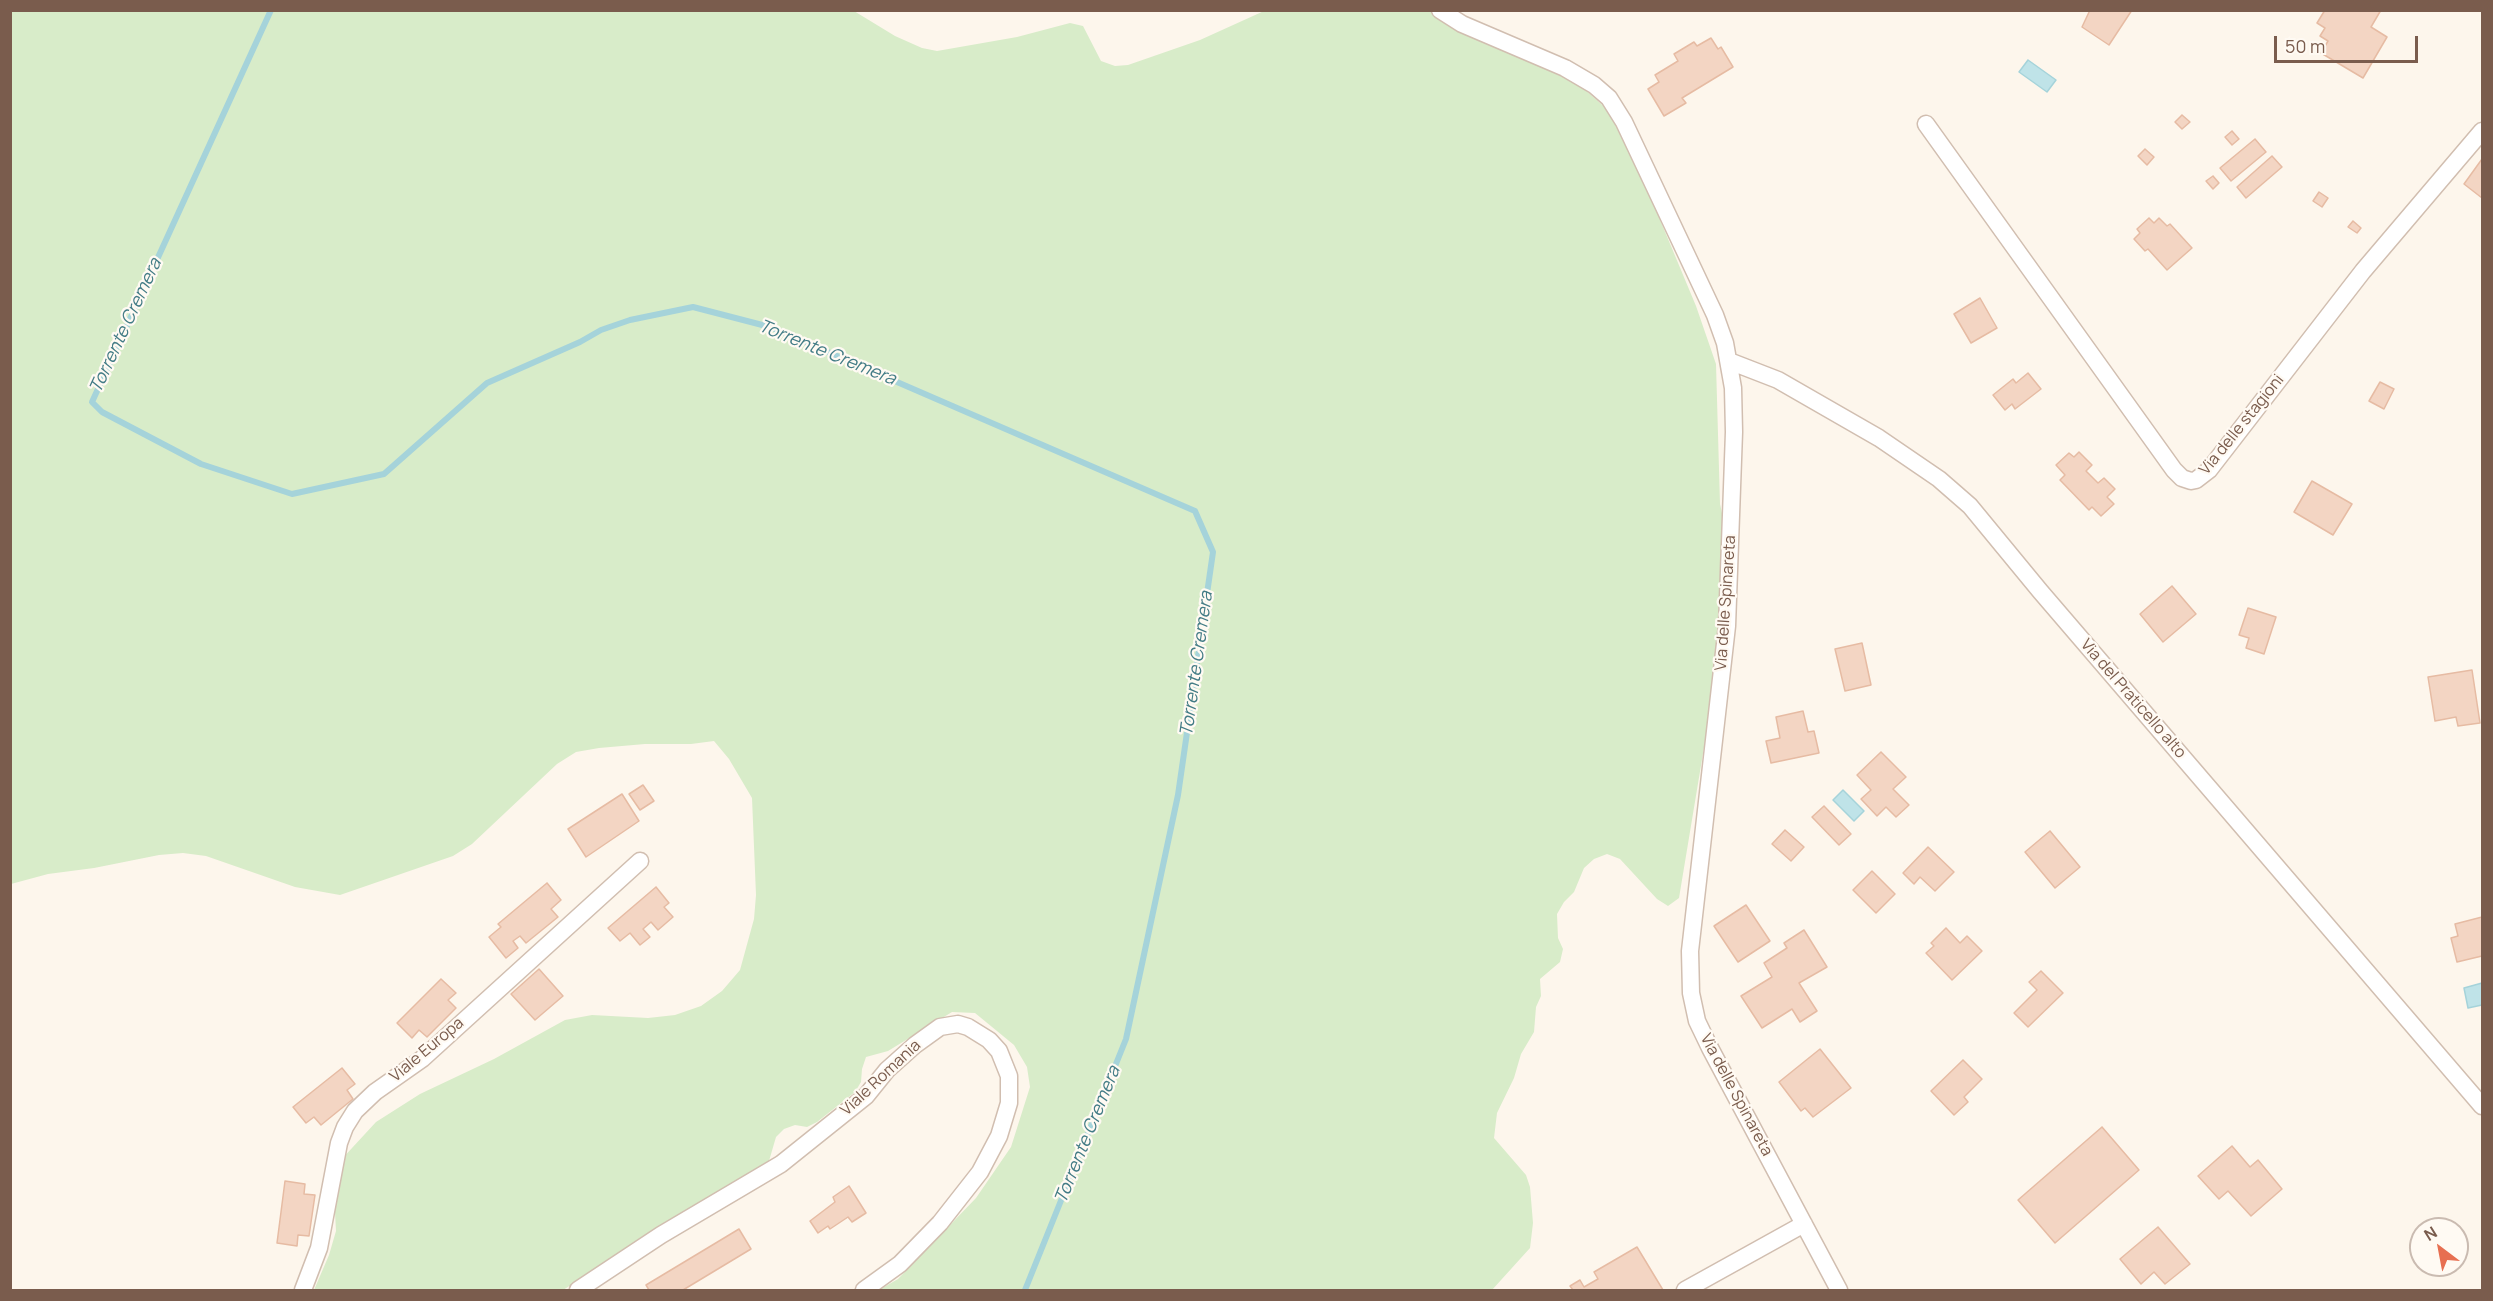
<!DOCTYPE html>
<html>
<head>
<meta charset="utf-8">
<style>
  body { margin:0 }
  #map { position:relative; width:2493px; height:1301px; overflow:hidden; background:#fdf6ec; font-family:Manrope,sans-serif }
  canvas { display:block }
  .frame { position:absolute; inset:0; border:12px solid #7a5c4d; pointer-events:none }
  .north { position:absolute; left:2409px; top:1217px; width:60px; height:60px; box-sizing:border-box; background:#fffaf3; border:2px solid #cabbb1; border-radius:50%; rotate:328deg; font-size:16px; font-weight:700; line-height:24px; text-align:center; color:#7a5c4d }
  .north::after { content:''; display:block; margin:auto; width:21px; height:27px; background:#e76f51; clip-path:polygon(50% 0,100% 100%,50% 72%,0 100%) }
  .scale { position:absolute; left:2274px; top:36px; width:144px; height:27px; box-sizing:border-box; border:3px solid #7a5c4d; border-top:0; padding-left:8px; font-size:18px; line-height:21px; white-space:nowrap; color:#7a5c4d; -webkit-text-stroke:4px #fffaf3; paint-order:stroke }
</style>
</head>
<body>
<div id="map">
<canvas width="2493" height="1301"></canvas>
<div class="frame"></div>
<div class="north">N</div>
<div class="scale">50 m</div>
</div>
<script>
const context = document.querySelector('canvas').getContext('2d');
context.lineJoin = 'round';
function paint(path, color) { context.fillStyle = color; context.fill(path, 'evenodd'); }
const poly = rows => new Path2D(rows.map(r => 'M' + r).join(''));
function trace(path, color, width, dash) { context.strokeStyle = color; context.lineWidth = width; context.lineCap = dash ? 'butt' : 'round'; context.setLineDash(dash || []); context.stroke(path); }
function write(font, color, halo, rows, align = 'center') {
  context.font = font + ' Manrope,sans-serif'; context.lineWidth = 4.5; context.setLineDash([]); context.textBaseline = 'middle'; context.strokeStyle = halo; context.fillStyle = color; for (const [text, x, y, turn = 0] of rows) {
    context.save(); context.translate(x, y); context.rotate((+turn || 0) * Math.PI / 180); context.textAlign = isNaN(turn) ? turn : align; if (halo) context.strokeText(text, 0, 0); context.fillText(text, 0, 0); context.restore();
  }
}
paint(poly([
  [1433,10,1567,74,1607,109,1643,179,1696,306,1716,364,1720,504,1724,522,1717,669,1679,898,1668,906,1657,899,1620,859,1607,854,1594,859,1584,868,1574,892,1564,902,1557,914,1558,938,1563,949,1560,962,1540,979,1541,996,1536,1007,1534,1032,1521,1054,1514,1078,1497,1113,1494,1138,1526,1175,1530,1187,1533,1223,1530,1248,1492,1290,879,1290,898,1279,976,1198,1011,1147,1030,1087,1027,1067,1014,1045,975,1013,952,1012,888,1051,866,1057,862,1069,861,1082,855,1092,817,1122,807,1127,795,1125,784,1129,776,1137,769,1161,563,1290,314,1290,329,1255,336,1231,334,1194,340,1161,376,1122,420,1094,494,1059,565,1020,592,1015,648,1018,675,1015,701,1006,722,991,740,970,754,919,756,895,752,798,729,759,714,741,691,744,645,744,599,748,576,752,557,764,472,844,453,856,340,895,295,887,206,856,183,853,159,855,94,868,48,874,11,884,10,11,854,11,895,36,922,48,937,51,1017,37,1070,23,1083,26,1101,61,1115,66,1128,65,1200,40,1264,11]
]), '#d8ecc9');
const water = poly([
  [2028,60,2056,80,2047,92,2019,72,2028,60],
  [1843,790,1864,811,1854,821,1833,800,1843,790],
  [2482,983,2482,1005,2468,1008,2464,988,2482,983]
]);
paint(water, '#bfe3e8');
trace(water, '#a5d3da', 1.5);
trace(poly([
  [271,10,92,402,102,412,201,464,292,494,384,474,487,383,580,342,601,330,630,320,693,307,770,327,1195,511,1213,552,1178,795,1126,1039,1025,1290]
]), '#a5d3da', 6);
const building = poly([
  [2090,10,2132,10,2109,45,2082,27,2090,10],
  [2325,10,2381,10,2371,27,2387,37,2363,78,2321,53,2328,41,2320,36,2325,28,2317,23,2325,10],
  [1711,38,1718,49,1721,47,1733,67,1682,98,1686,103,1664,116,1648,89,1659,82,1655,75,1678,61,1674,54,1694,42,1697,46,1711,38],
  [2182,115,2190,122,2182,129,2175,122,2182,115],
  [2232,131,2239,139,2232,145,2225,137,2232,131],
  [2255,139,2266,152,2231,181,2220,168,2255,139],
  [2145,149,2154,157,2147,165,2138,156,2145,149],
  [2272,156,2282,167,2246,198,2237,187,2272,156],
  [2482,159,2482,198,2464,184,2482,159],
  [2213,176,2219,183,2213,189,2206,181,2213,176],
  [2319,192,2328,198,2322,207,2313,201,2319,192],
  [2149,218,2154,223,2159,218,2167,226,2170,224,2192,248,2167,270,2148,249,2145,251,2134,239,2140,233,2137,229,2149,218],
  [2353,221,2361,228,2357,233,2348,227,2353,221],
  [1980,298,1997,328,1971,343,1954,314,1980,298],
  [2028,373,2041,389,2015,409,2012,404,2005,410,1993,395,2013,379,2016,383,2028,373],
  [2380,382,2394,389,2384,409,2369,401,2380,382],
  [2079,452,2092,465,2086,471,2098,483,2104,478,2115,489,2107,497,2114,504,2101,516,2092,507,2089,510,2060,480,2065,475,2056,465,2069,453,2074,457,2079,452],
  [2312,481,2352,504,2333,535,2294,512,2312,481],
  [2172,586,2196,614,2163,642,2140,614,2172,586],
  [2248,608,2276,617,2264,654,2246,648,2249,638,2239,635,2248,608],
  [1862,643,1871,685,1845,691,1835,649,1862,643],
  [2472,670,2480,723,2458,726,2456,717,2435,721,2428,677,2472,670],
  [1803,711,1808,732,1814,731,1819,753,1771,763,1766,741,1780,738,1776,717,1803,711],
  [1881,752,1906,777,1893,789,1909,805,1896,817,1886,807,1877,816,1861,799,1871,790,1857,775,1881,752],
  [643,785,654,801,640,810,629,794,643,785],
  [622,794,639,821,586,857,568,829,622,794],
  [1824,806,1851,834,1839,845,1812,817,1824,806],
  [1785,830,1804,847,1791,861,1772,844,1785,830],
  [2050,831,2080,867,2055,888,2025,852,2050,831],
  [1928,847,1954,872,1935,891,1920,877,1914,884,1903,873,1928,847],
  [1872,871,1895,894,1876,913,1853,890,1872,871],
  [547,883,561,900,551,909,558,917,526,943,520,936,513,941,518,948,506,958,489,937,501,927,498,924,547,883],
  [656,887,669,903,664,907,673,917,658,930,651,922,643,929,650,937,640,945,630,933,620,941,608,928,656,887],
  [1746,905,1770,941,1738,962,1714,926,1746,905],
  [2482,917,2482,956,2457,962,2451,938,2458,936,2455,924,2482,917],
  [1946,928,1960,943,1967,936,1982,951,1952,980,1926,953,1934,946,1931,943,1946,928],
  [1804,930,1827,967,1799,983,1817,1011,1800,1022,1792,1009,1762,1028,1741,996,1772,977,1764,963,1787,948,1784,943,1804,930],
  [539,969,563,996,535,1020,511,994,539,969],
  [2041,971,2063,993,2028,1027,2014,1013,2037,990,2029,982,2041,971],
  [441,979,456,993,448,1000,456,1008,427,1037,419,1030,412,1038,397,1023,441,979],
  [1820,1049,1851,1088,1813,1117,1805,1108,1801,1111,1779,1082,1820,1049],
  [1963,1060,1982,1079,1964,1097,1968,1102,1954,1115,1931,1091,1963,1060],
  [342,1068,355,1084,347,1090,353,1099,321,1125,314,1117,306,1123,293,1107,342,1068],
  [2102,1127,2139,1170,2055,1243,2018,1200,2102,1127],
  [2232,1146,2250,1167,2258,1160,2282,1189,2251,1216,2228,1191,2219,1199,2198,1176,2232,1146],
  [285,1181,305,1184,304,1194,315,1195,309,1236,298,1235,297,1246,277,1243,285,1181],
  [849,1186,866,1213,852,1222,848,1217,830,1229,828,1226,818,1233,810,1221,835,1202,833,1197,849,1186],
  [2158,1227,2190,1264,2165,1284,2154,1272,2141,1284,2120,1259,2158,1227],
  [739,1229,751,1249,683,1290,649,1290,646,1285,739,1229],
  [1637,1247,1663,1290,1573,1290,1570,1286,1580,1280,1584,1287,1598,1279,1594,1272,1637,1247]
]);
paint(building, '#f3d5c3');
trace(building, '#e6bba3', 1.5);
const minor = poly([
  [1440,10,1462,24,1565,68,1594,85,1609,98,1624,122,1715,315,1725,343,1733,388,1734,432,1727,626,1690,951,1691,993,1697,1021,1710,1048,1839,1290],
  [1926,124,2174,470,2182,478,2191,481,2196,480,2209,470,2363,271,2482,131],
  [1729,361,1778,380,1879,438,1939,479,1970,506,2040,591,2482,1106],
  [303,1290,319,1248,339,1143,345,1127,355,1111,375,1092,422,1059,640,861],
  [578,1290,661,1235,781,1164,866,1096,887,1070,915,1045,940,1027,958,1024,968,1027,989,1040,999,1051,1009,1076,1009,1103,999,1136,980,1172,940,1223,900,1264,864,1290],
  [1685,1290,1804,1224]
]);
trace(minor, '#d1beb0', 19);
trace(minor, '#fff', 16);
write('16px', '#7a5c4d', '#fffaf3', [
  ["Via delle stagioni",2242,425,-51],
  ["Via delle Spinareta",1726,603,-86],
  ["Via del Praticello alto",2133,699,49],
  ["Viale Europa",427,1050,-40],
  ["Viale Romania",881,1078,-43],
  ["Via delle Spinareta",1736,1095,62]
]);
write('italic 18px', '#437c86', '#fffaf3', [
  ["Torrente Cremera",126,326,-65],
  ["Torrente Cremera",827,353,22],
  ["Torrente Cremera",1197,664,-82],
  ["Torrente Cremera",1088,1135,-68]
]);
</script>
</body>
</html>
